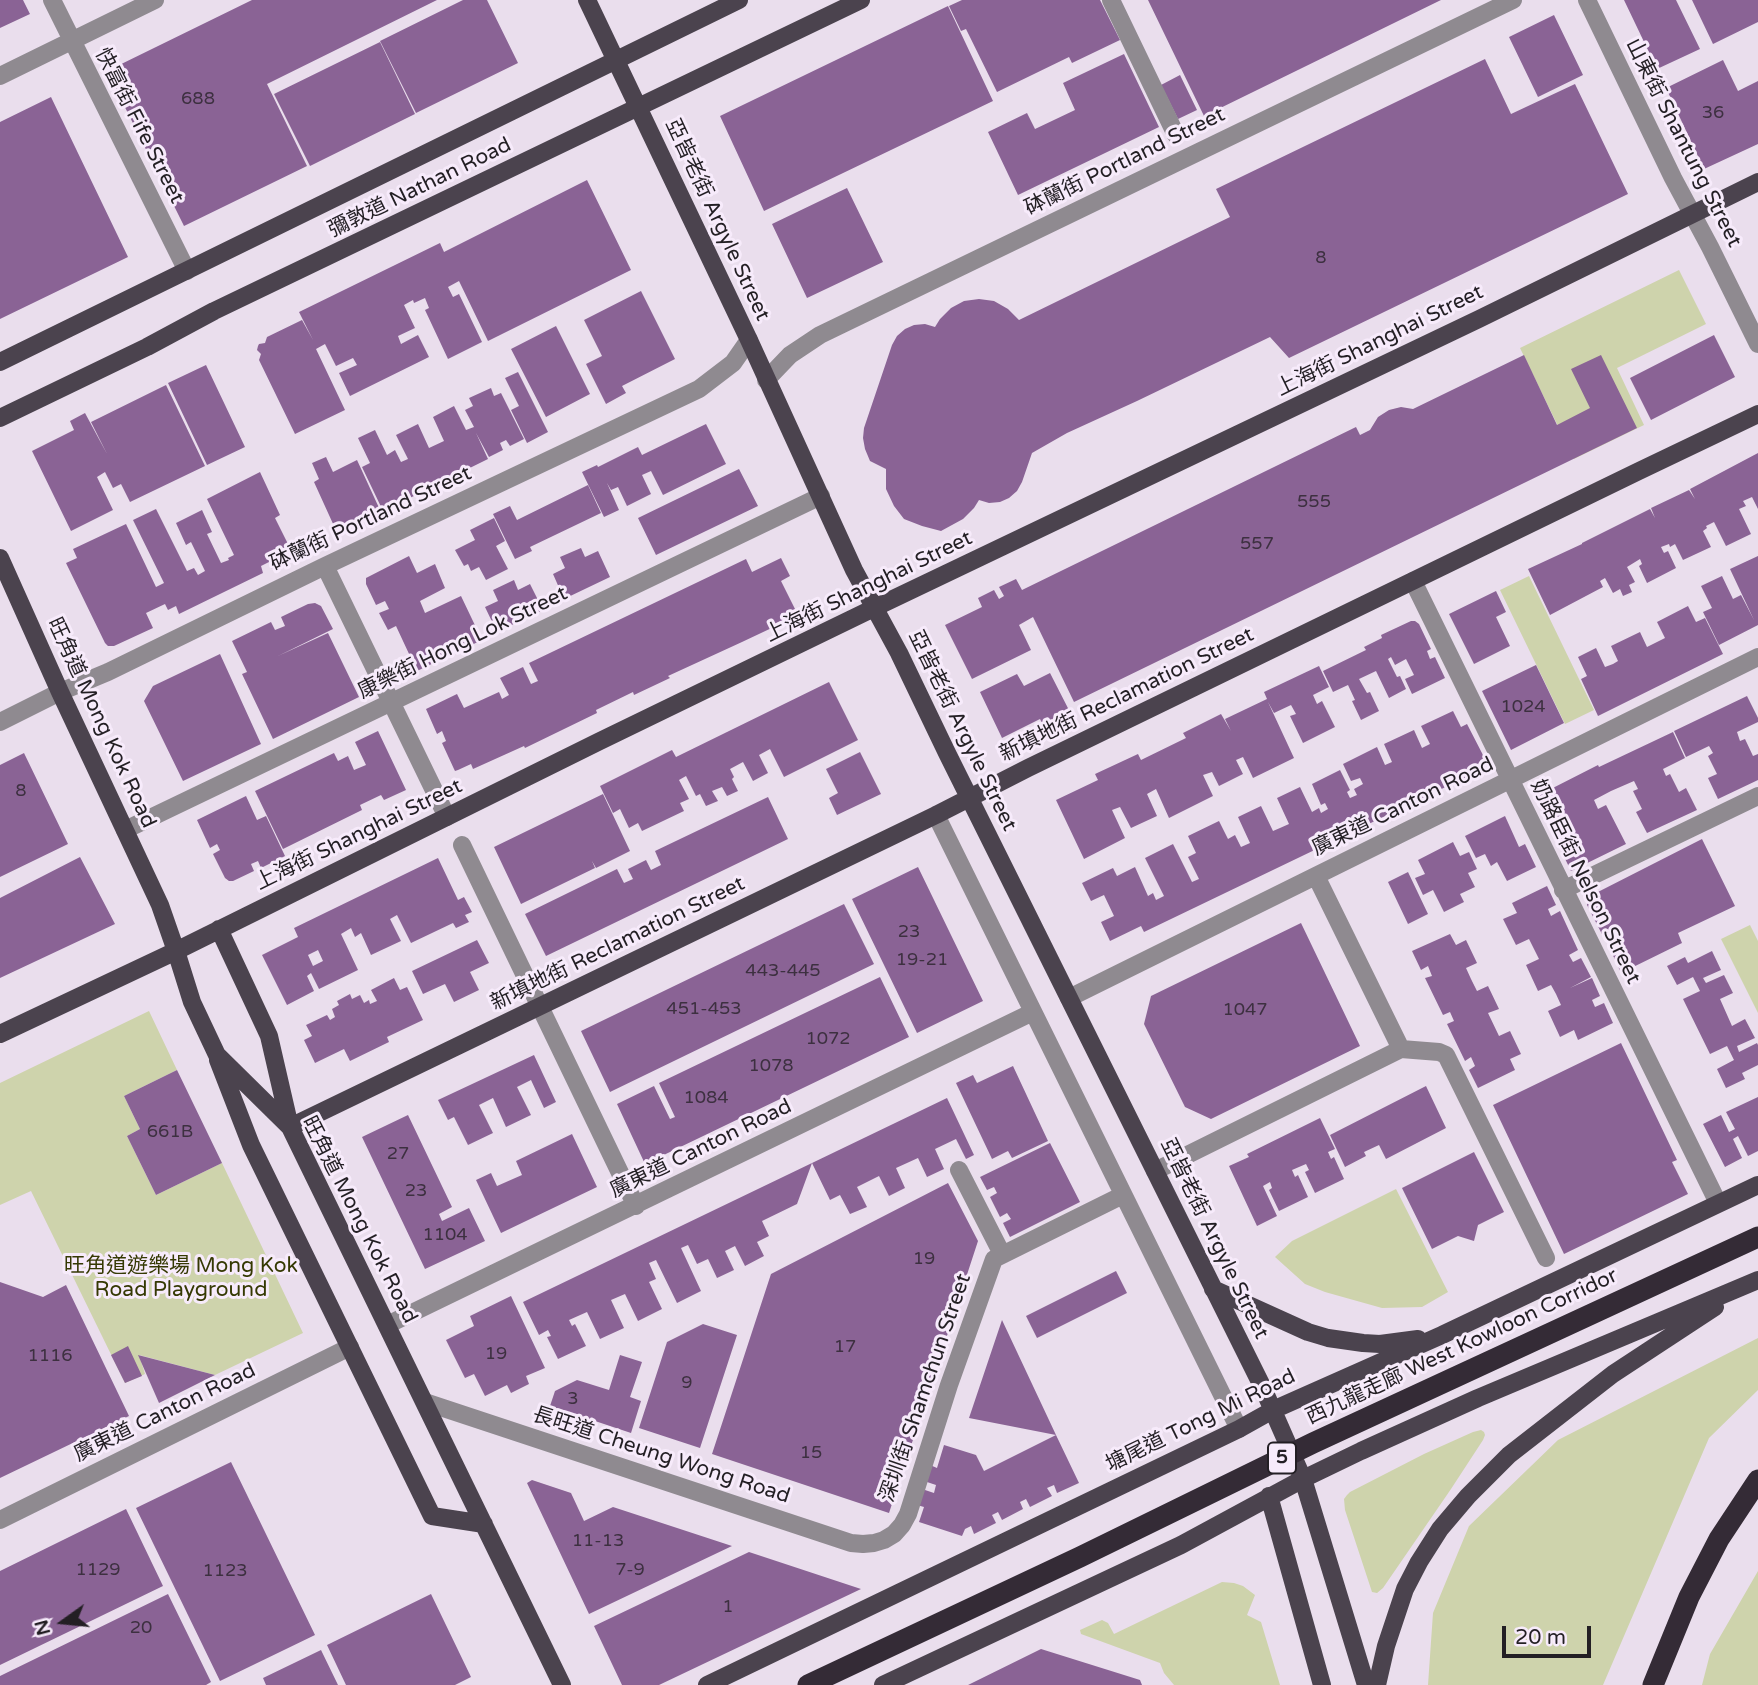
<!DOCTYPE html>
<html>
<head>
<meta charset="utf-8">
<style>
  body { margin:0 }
  #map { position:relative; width:1758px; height:1685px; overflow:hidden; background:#eadeed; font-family:"Varela Round",sans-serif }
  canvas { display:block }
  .north { position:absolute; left:28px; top:1587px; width:70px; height:70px; -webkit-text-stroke:5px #f7ebfb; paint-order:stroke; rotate:255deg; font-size:19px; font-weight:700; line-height:28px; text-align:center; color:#231f24 }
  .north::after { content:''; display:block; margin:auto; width:24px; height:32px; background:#231f24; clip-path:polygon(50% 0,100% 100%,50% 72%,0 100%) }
  .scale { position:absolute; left:1502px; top:1626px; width:89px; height:32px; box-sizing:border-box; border:4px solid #231f24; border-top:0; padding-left:9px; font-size:21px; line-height:24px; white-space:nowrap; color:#231f24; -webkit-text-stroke:5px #f7ebfb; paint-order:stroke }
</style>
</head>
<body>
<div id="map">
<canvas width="1758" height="1685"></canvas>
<div class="north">N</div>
<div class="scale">20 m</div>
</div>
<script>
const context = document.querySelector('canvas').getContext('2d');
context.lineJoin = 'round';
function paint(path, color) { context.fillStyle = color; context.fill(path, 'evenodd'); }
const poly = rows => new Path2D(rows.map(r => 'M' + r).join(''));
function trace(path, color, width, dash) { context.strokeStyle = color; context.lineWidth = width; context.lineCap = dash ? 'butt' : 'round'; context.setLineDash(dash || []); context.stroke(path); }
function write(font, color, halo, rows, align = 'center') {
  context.font = font + ' "Varela Round","Noto Sans TC",sans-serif'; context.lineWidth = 6; context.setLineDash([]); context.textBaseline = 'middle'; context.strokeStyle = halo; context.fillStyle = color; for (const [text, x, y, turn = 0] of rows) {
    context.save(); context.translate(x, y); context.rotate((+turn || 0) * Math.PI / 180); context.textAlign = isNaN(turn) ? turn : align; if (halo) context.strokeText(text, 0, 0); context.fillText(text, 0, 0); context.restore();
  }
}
paint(poly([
  [1679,270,1706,324,1617,368,1644,425,1574,459,1520,348],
  [1529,576,1594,710,1565,724,1500,590],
  [1750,925,1758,941,1758,1013,1721,939],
  [149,1011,177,1070,124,1096,140,1129,127,1136,156,1195,222,1163,303,1333,215,1375,139,1355,145,1374,125,1383,31,1191,0,1205,0,1083],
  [1396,1189,1448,1292,1422,1307,1382,1308,1325,1292,1305,1284,1275,1257,1292,1241],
  [1758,1338,1758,1390,1709,1438,1603,1685,1428,1685,1433,1613,1469,1526,1558,1440],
  [1481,1430,1484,1432,1485,1435,1483,1440,1451,1489,1383,1588,1377,1593,1372,1592,1345,1510,1344,1499,1347,1495,1350,1492,1424,1454,1473,1432],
  [1758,1571,1758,1685,1702,1685,1710,1654],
  [1222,1582,1234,1583,1243,1586,1255,1595,1247,1615,1261,1622,1280,1685,1174,1685,1164,1673,1160,1663,1081,1634,1080,1630,1102,1620,1108,1623,1114,1634]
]), '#ced3ac');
paint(poly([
  [0,0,23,0,30,14,0,28],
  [252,0,437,0,267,84,307,166,184,226,107,71],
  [463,0,487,0,518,63,416,113,380,41],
  [962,0,1100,0,1120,40,1072,63,1069,57,997,92,966,29,961,31,949,6],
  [1148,0,1441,0,1204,116],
  [1624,0,1676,0,1700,49,1657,69],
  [1692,0,1758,0,1758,22,1713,44],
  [948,6,993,101,764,211,720,116],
  [1554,15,1583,75,1538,97,1509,37],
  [380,42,415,114,310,166,274,94],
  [1124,54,1159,127,1018,195,988,132,1027,113,1035,129,1075,110,1063,83],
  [1485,59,1511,114,1575,84,1628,194,1289,358,1270,337,1137,401,1067,433,1032,453,1022,482,1017,491,1009,498,1000,502,989,503,979,500,974,508,963,519,941,531,922,526,904,519,894,506,886,489,886,469,870,461,865,449,863,438,864,428,892,345,897,336,905,329,914,325,925,324,935,327,940,319,951,308,964,301,979,299,994,301,1008,309,1019,320,1230,217,1216,189],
  [1723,60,1738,91,1758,81,1758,144,1704,169,1666,88],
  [1180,75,1197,110,1178,119,1161,85],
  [51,97,128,257,0,319,0,122],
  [587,180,631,270,488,341,459,281,448,287,453,297,459,294,482,342,448,359,425,310,429,308,425,298,414,303,413,300,404,305,415,328,398,336,401,344,418,335,429,357,350,396,339,373,357,365,353,358,336,366,325,344,316,349,345,410,295,434,259,360,261,354,257,350,258,346,259,344,265,343,267,337,302,320,313,340,299,312,440,243,444,252],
  [847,188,883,262,807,298,772,224],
  [641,291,675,359,622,386,626,393,606,404,586,364,602,356,584,320],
  [556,326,590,394,546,417,511,349],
  [1714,335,1735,377,1651,420,1630,378],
  [1524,355,1557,425,1590,408,1571,369,1601,355,1637,428,1074,702,1033,617,1019,625,1031,650,972,679,945,625,982,607,978,598,994,590,999,599,1004,596,999,587,1016,579,1022,590,1356,427,1360,435,1370,430,1378,417,1389,410,1401,407,1413,409],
  [206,365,245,447,207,465,168,383],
  [518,372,548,432,527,443,511,410,519,406,505,378],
  [166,385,205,466,130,502,121,484,113,488,105,472,97,477,113,510,71,531,32,451,74,430,70,421,85,413,107,454,91,422],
  [491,388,494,396,501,393,524,439,510,446,506,440,500,443,503,450,489,457,476,433,488,459,417,494,413,487,416,495,383,511,362,467,370,463,358,438,375,430,387,455,395,450,401,462,408,459,396,435,418,424,429,448,444,441,433,417,454,406,466,430,474,427,465,410,473,406,469,398],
  [706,424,726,464,663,495,651,471,642,475,651,494,627,506,618,487,611,490,607,483,619,510,604,517,582,472,597,465,598,467,638,447,642,455],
  [1758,453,1758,509,1752,497,1743,501,1746,506,1739,509,1751,534,1726,546,1714,522,1706,526,1707,528,1703,531,1711,547,1683,560,1675,544,1670,547,1669,544,1661,547,1664,553,1668,551,1676,568,1647,583,1639,566,1642,564,1640,559,1627,567,1635,582,1629,585,1632,592,1623,596,1620,589,1613,593,1605,578,1600,581,1603,587,1550,615,1528,569,1582,544,1582,543,1650,509,1655,518,1651,508,1689,490,1695,499,1690,489],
  [326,457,333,472,357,460,380,510,363,519,364,521,345,529,339,530,334,526,314,482,319,479,312,463],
  [739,469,758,506,656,555,638,518],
  [260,472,280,515,275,518,295,558,272,569,269,562,261,566,263,573,179,614,176,606,168,610,165,604,146,613,153,628,114,646,108,646,105,643,66,563,77,558,73,549,126,524,156,587,164,583,133,520,156,509,187,571,194,568,198,575,205,571,191,542,186,545,176,523,202,510,212,532,207,534,221,563,229,560,228,558,234,555,207,499],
  [588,485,601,513,530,547,532,551,515,559,493,514,510,506,517,520],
  [494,518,505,541,496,546,508,569,486,580,479,567,471,571,468,564,464,566,455,550,475,540,470,530],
  [581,548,585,557,598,551,610,577,564,599,553,574,565,568,560,557],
  [409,556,417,573,435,564,445,588,420,601,425,613,461,596,482,640,417,671,396,626,388,630,379,613,389,609,385,601,376,605,366,584,366,578],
  [1758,556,1758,625,1719,645,1703,612,1712,608,1701,586,1722,576,1733,599,1741,595,1754,620,1730,569],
  [781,558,790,576,781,581,797,613,777,623,778,625,742,642,668,676,670,678,634,695,633,692,596,710,597,713,525,748,524,746,473,769,471,764,458,770,455,771,454,769,442,743,446,741,442,731,437,734,426,709,457,694,464,708,499,692,502,699,509,695,500,678,523,667,531,684,538,681,529,663,746,559,752,572],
  [514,580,518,590,530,584,543,610,497,632,485,607,498,601,493,590],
  [1496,591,1506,612,1496,617,1510,646,1474,664,1449,614],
  [315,603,321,606,333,629,278,656,328,633,359,697,273,739,242,674,247,672,232,641,271,622,275,630,285,626,281,617,308,604],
  [1688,606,1696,622,1705,618,1723,654,1598,716,1581,679,1587,676,1578,657,1596,648,1605,667,1613,664,1618,661,1611,646,1640,632,1647,647,1665,638,1657,622],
  [1411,621,1415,621,1419,624,1431,649,1427,651,1430,659,1435,657,1445,678,1412,694,1405,679,1414,675,1406,659,1395,665,1391,657,1388,659,1397,677,1400,676,1406,689,1389,698,1376,671,1359,679,1367,693,1370,692,1379,711,1361,720,1352,701,1355,700,1348,685,1333,692,1323,671,1366,650,1364,647,1382,638,1381,635],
  [220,654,261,744,183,781,144,701,153,686],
  [1536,665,1564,723,1511,750,1482,691],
  [1319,666,1329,687,1313,695,1317,704,1322,701,1335,727,1303,743,1290,716,1296,714,1291,705,1274,713,1268,702,1294,758,1253,778,1243,757,1236,760,1243,774,1219,786,1212,772,1203,775,1213,796,1169,818,1156,789,1147,794,1157,816,1131,828,1120,807,1112,810,1125,838,1084,859,1056,800,1098,780,1095,774,1138,754,1141,760,1186,738,1183,733,1221,714,1231,731,1225,719,1267,699,1264,692],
  [1050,673,1072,716,1045,729,1040,719,1002,738,980,692,1017,674,1024,686],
  [829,682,858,740,784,777,770,749,759,755,768,773,753,781,743,762,730,769,734,777,732,779,738,791,727,796,722,787,712,791,718,801,706,806,700,794,696,796,686,776,679,780,689,799,680,803,684,811,642,831,638,823,629,828,620,809,613,813,600,786,672,750,676,757],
  [1747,696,1758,718,1758,722,1737,732,1740,741,1745,739,1753,756,1758,754,1758,780,1718,799,1708,778,1717,774,1708,756,1713,753,1709,746,1686,757,1674,731],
  [1453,711,1461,727,1467,724,1484,757,1484,767,1481,770,1144,932,1141,926,1110,941,1101,922,1114,916,1104,895,1091,901,1082,883,1113,868,1117,876,1135,867,1148,896,1153,893,1156,900,1164,896,1145,858,1173,844,1192,882,1199,879,1188,857,1196,853,1188,836,1219,821,1228,839,1235,835,1241,847,1250,843,1238,817,1261,806,1273,831,1280,828,1289,824,1277,798,1300,787,1312,812,1319,808,1321,813,1328,809,1325,803,1321,805,1312,784,1340,770,1350,790,1347,792,1350,798,1357,795,1354,789,1363,784,1360,778,1351,781,1343,764,1377,747,1385,765,1392,762,1384,744,1414,730,1422,748,1430,744,1421,726],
  [378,731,406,790,384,800,381,795,360,805,362,810,283,849,255,791,334,753,338,761,348,756,354,770,366,765,355,742],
  [1673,732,1685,758,1663,769,1666,776,1670,774,1679,792,1686,788,1697,810,1647,833,1636,812,1642,809,1633,791,1638,789,1634,781,1611,791,1594,800,1598,809,1606,805,1626,844,1571,871,1552,832,1565,825,1561,816,1548,823,1537,802,1538,797,1543,793,1598,765,1599,767],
  [860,752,881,794,837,815,829,798,838,793,826,769],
  [24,753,68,844,0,877,0,765],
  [603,794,630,851,596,868,592,861,595,868,521,904,494,847],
  [246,796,257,820,266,816,285,856,261,868,258,861,251,864,254,871,233,881,229,881,225,878,213,854,220,850,217,844,210,848,197,820],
  [768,797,788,839,546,956,525,914,617,869,624,883,633,879,628,869,646,860,651,870,661,865,655,851],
  [1505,816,1519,847,1525,844,1536,867,1507,881,1497,862,1491,866,1485,854,1476,858,1465,836],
  [1702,839,1735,906,1678,933,1682,943,1621,973,1611,951,1617,948,1611,936,1605,940,1587,905,1588,899,1592,895],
  [1453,842,1460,856,1469,852,1477,869,1468,873,1475,887,1460,894,1464,902,1444,912,1433,890,1423,895,1415,878,1425,874,1418,860],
  [80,857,115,924,0,978,0,898],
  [438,858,458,900,464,897,472,912,465,915,469,922,456,928,453,923,411,943,397,915,390,919,401,941,371,955,361,933,355,937,351,928,341,934,358,970,319,989,311,973,307,976,314,991,287,1005,262,955,298,937,294,928],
  [318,950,323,961,313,966,308,955],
  [918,867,983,1001,917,1033,852,899],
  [1408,872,1428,914,1408,924,1388,882],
  [1547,886,1556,905,1548,909,1551,916,1560,911,1578,950,1569,955,1573,962,1581,958,1591,977,1570,988,1592,978,1600,996,1592,1000,1595,1007,1604,1003,1613,1023,1578,1040,1574,1030,1560,1037,1548,1011,1561,1005,1556,994,1551,985,1538,991,1526,965,1539,959,1529,939,1516,945,1503,919,1517,913,1512,903],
  [844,904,874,964,610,1092,581,1031],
  [1301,923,1360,1046,1211,1119,1185,1107,1144,1024,1151,996],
  [1450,934,1456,945,1466,940,1477,963,1466,968,1471,979,1477,991,1488,986,1499,1009,1488,1013,1499,1036,1510,1031,1521,1054,1510,1059,1515,1070,1478,1088,1469,1070,1475,1066,1471,1057,1465,1061,1447,1024,1454,1021,1450,1012,1443,1015,1425,978,1432,976,1428,966,1421,970,1412,951],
  [477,940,489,963,470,972,479,990,454,1002,445,984,423,994,412,971],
  [1712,951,1721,970,1703,978,1706,983,1724,975,1733,993,1720,999,1732,1026,1745,1019,1755,1038,1737,1046,1739,1052,1757,1043,1758,1045,1758,1065,1742,1073,1745,1079,1726,1088,1717,1069,1734,1060,1727,1046,1710,1054,1683,999,1700,991,1693,977,1677,985,1667,966,1685,957,1688,963],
  [880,977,909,1037,645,1164,617,1104,654,1086,670,1119,675,1117,659,1083],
  [394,978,400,990,407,987,423,1020,387,1037,389,1042,350,1061,344,1049,315,1063,304,1040,312,1036,306,1025,327,1015,330,1020,335,1017,332,1009,339,1005,337,1001,350,994,352,999,360,995,364,1003,369,1000,370,1004,377,1001,371,990],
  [1621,1043,1677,1160,1672,1162,1688,1194,1564,1254,1493,1105],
  [534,1055,556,1102,544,1108,531,1080,517,1087,531,1115,506,1127,493,1098,479,1105,493,1133,468,1145,454,1117,448,1120,438,1100],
  [1013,1066,1048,1141,1012,1158,1008,1151,992,1159,956,1083,973,1075,977,1083],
  [177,1070,222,1163,156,1195,127,1136,140,1129,124,1096],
  [1426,1086,1446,1128,1386,1159,1379,1145,1364,1152,1366,1156,1345,1167,1330,1135],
  [1758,1097,1758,1151,1748,1156,1738,1136,1733,1139,1742,1158,1725,1167,1703,1124,1721,1115,1729,1132,1735,1129,1726,1112],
  [947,1098,974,1155,966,1159,956,1139,935,1149,944,1169,927,1177,918,1158,896,1168,905,1188,889,1196,879,1176,857,1187,867,1207,850,1214,840,1195,830,1200,812,1163],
  [408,1115,452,1207,439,1214,442,1221,469,1208,485,1241,425,1269,362,1137],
  [1320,1118,1335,1149,1328,1152,1331,1159,1334,1157,1344,1179,1315,1193,1305,1172,1309,1170,1306,1164,1292,1170,1295,1177,1298,1175,1308,1197,1279,1211,1269,1190,1272,1188,1270,1182,1263,1186,1277,1216,1257,1226,1229,1166,1249,1157,1247,1154],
  [572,1134,597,1187,501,1233,476,1180,491,1173,497,1186,522,1175,516,1161],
  [1050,1143,1080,1202,1010,1237,1003,1223,1011,1219,1007,1213,1000,1217,990,1197,997,1193,994,1187,987,1190,980,1177],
  [1474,1152,1504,1212,1478,1225,1474,1241,1458,1236,1432,1249,1402,1188],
  [812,1163,797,1204,762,1221,769,1236,757,1242,764,1256,745,1266,735,1246,725,1251,734,1270,717,1278,708,1259,697,1264,688,1245,681,1248,701,1291,677,1303,656,1260,649,1263,656,1279,649,1282,662,1309,638,1321,625,1294,611,1300,624,1328,600,1339,587,1312,569,1320,572,1326,575,1324,586,1346,558,1359,547,1337,551,1336,548,1330,539,1335,523,1302],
  [948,1183,978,1241,889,1513,712,1454,771,1274],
  [1116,1271,1127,1293,1037,1338,1026,1316],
  [0,1282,43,1297,66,1285,129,1416,0,1478],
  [511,1296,545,1368,526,1376,529,1384,511,1393,507,1385,485,1396,474,1374,465,1378,446,1340,474,1326,470,1316],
  [1002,1320,1056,1435,969,1418],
  [703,1324,737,1335,700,1448,639,1428,667,1342],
  [128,1346,142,1376,125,1383,111,1355],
  [138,1355,215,1375,159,1403],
  [620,1355,642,1362,630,1397,641,1401,631,1433,550,1406,555,1391,577,1380,609,1390],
  [1056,1435,1079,1483,1057,1493,1054,1485,1047,1488,1052,1496,1030,1507,1026,1499,1020,1502,1023,1509,1002,1520,998,1512,992,1515,996,1523,974,1534,971,1526,965,1529,962,1536,919,1522,924,1507,917,1505,922,1489,934,1493,936,1485,924,1481,930,1465,937,1468,944,1445,976,1455,984,1471],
  [231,1462,315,1635,220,1681,136,1508],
  [532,1480,571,1493,584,1521,613,1507,732,1546,589,1614,527,1483],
  [126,1509,163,1586,0,1665,0,1571],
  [749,1552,861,1589,659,1685,622,1685,594,1626],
  [168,1594,211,1682,206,1685,0,1685,0,1676],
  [431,1594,471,1677,455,1685,346,1685,327,1645],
  [1041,1649,1140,1680,1142,1685,968,1685],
  [321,1650,338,1685,266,1685,263,1678]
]), '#8a6395');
trace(poly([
  [52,0,187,271],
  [1111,0,1176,135],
  [1587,0,1673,178,1710,247,1758,344],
  [0,76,155,0],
  [766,380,790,355,820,335,1513,0],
  [325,566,447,817],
  [1413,581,1718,1203],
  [0,722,60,692,108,672,325,566,699,389,733,363,749,340],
  [936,815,1239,1429],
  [125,830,821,496],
  [462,845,636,1206],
  [1316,876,1401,1049],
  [1563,890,1758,796],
  [1069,998,1758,657],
  [1401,1049,1439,1052,1446,1055,1546,1258],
  [959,1170,1002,1254],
  [1155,1171,1401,1049],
  [387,1325,1033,1012],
  [425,1402,851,1543,863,1544,874,1543,884,1540,894,1534,902,1525,908,1514,949,1385,994,1259,1123,1195],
  [0,1520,350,1347]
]), '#8f8a90', 18);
trace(poly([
  [587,0,749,340,854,570,899,653,947,753,1263,1388,1303,1479,1366,1685],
  [0,362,739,0],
  [0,418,147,347,214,311,861,0],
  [0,558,60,692,160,905,176,951,192,1002,217,1055,290,1127,562,1685],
  [219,929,269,1036,290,1127],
  [0,1034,176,951,600,741,874,608,1479,319,1758,182],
  [218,1060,251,1145,432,1516,484,1524],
  [290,1127,936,815,1028,768,1639,471,1758,414],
  [1213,1289,1308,1332,1328,1338,1363,1343,1380,1344,1418,1339],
  [1269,1496,1322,1685],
  [707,1685,1239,1429,1273,1410,1442,1335,1758,1185],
  [883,1685,1181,1545,1303,1479,1361,1451,1478,1398,1758,1280],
  [1377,1685,1386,1646,1405,1589,1419,1562,1440,1529,1468,1496,1509,1455,1613,1374,1715,1307]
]), '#4b434e', 18);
trace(poly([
  [1653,1685,1689,1597,1719,1539,1758,1480]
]), '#342b36', 21);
trace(poly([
  [808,1685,1080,1557,1313,1443,1758,1237]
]), '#342b36', 21);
write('18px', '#3d3040', null, [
  ["688",198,99],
  ["36",1713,113],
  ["8",1321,258],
  ["555",1314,502],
  ["557",1257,544],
  ["1024",1523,707],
  ["8",21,791],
  ["23",909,932],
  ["19-21",922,960],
  ["443-445",783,971],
  ["451-453",704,1009],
  ["1047",1245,1010],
  ["1072",828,1039],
  ["1078",771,1066],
  ["1084",706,1098],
  ["661B",170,1132],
  ["27",398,1154],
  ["23",416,1191],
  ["1104",445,1235],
  ["19",924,1259],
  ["17",845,1347],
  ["19",496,1354],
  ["1116",50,1356],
  ["9",687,1383],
  ["3",573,1399],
  ["15",811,1453],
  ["11-13",598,1541],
  ["1129",98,1570],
  ["7-9",630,1570],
  ["1123",225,1571],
  ["1",728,1607],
  ["20",141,1628]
]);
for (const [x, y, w] of [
  [1282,1458,28]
]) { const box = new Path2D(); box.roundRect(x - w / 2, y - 15.5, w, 31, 5); context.fillStyle = '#f7ebfb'; context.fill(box); trace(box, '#231f24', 2); }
write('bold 19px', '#231f24', null, [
  ["5",1282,1458]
]);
write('21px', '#231f24', '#f7ebfb', [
  ["快富街 Fife Street",139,126,63],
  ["山東街 Shantung Street",1683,143,63],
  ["砵蘭街 Portland Street",1125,162,-26],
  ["彌敦道 Nathan Road",420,188,-26],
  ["亞皆老街 Argyle Street",717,220,65],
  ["上海街 Shanghai Street",1380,341,-26],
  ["砵蘭街 Portland Street",371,519,-25],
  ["上海街 Shanghai Street",869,587,-26],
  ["康樂街 Hong Lok Street",463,643,-26],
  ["新填地街 Reclamation Street",1127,695,-26],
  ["旺角道 Mong Kok Road",101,723,65],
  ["亞皆老街 Argyle Street",962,731,64],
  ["廣東道 Canton Road",1403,807,-26],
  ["上海街 Shanghai Street",359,835,-26],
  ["奶路臣街 Nelson Street",1585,882,64],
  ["新填地街 Reclamation Street",618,944,-26],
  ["廣東道 Canton Road",701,1149,-26],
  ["旺角道 Mong Kok Road",359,1220,63],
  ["亞皆老街 Argyle Street",1214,1239,64],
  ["西九龍走廊 West Kowloon Corridor",1462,1347,-25],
  ["深圳街 Shamchun Street",926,1388,-71],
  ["廣東道 Canton Road",165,1413,-26],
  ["塘尾道 Tong Mi Road",1201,1421,-26],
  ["長旺道 Cheung Wong Road",661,1456,18]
]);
write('21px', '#353903', '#f7ebfb', [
  ["旺角道遊樂場 Mong Kok",181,1266],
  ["Road Playground",181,1290]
]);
</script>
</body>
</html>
